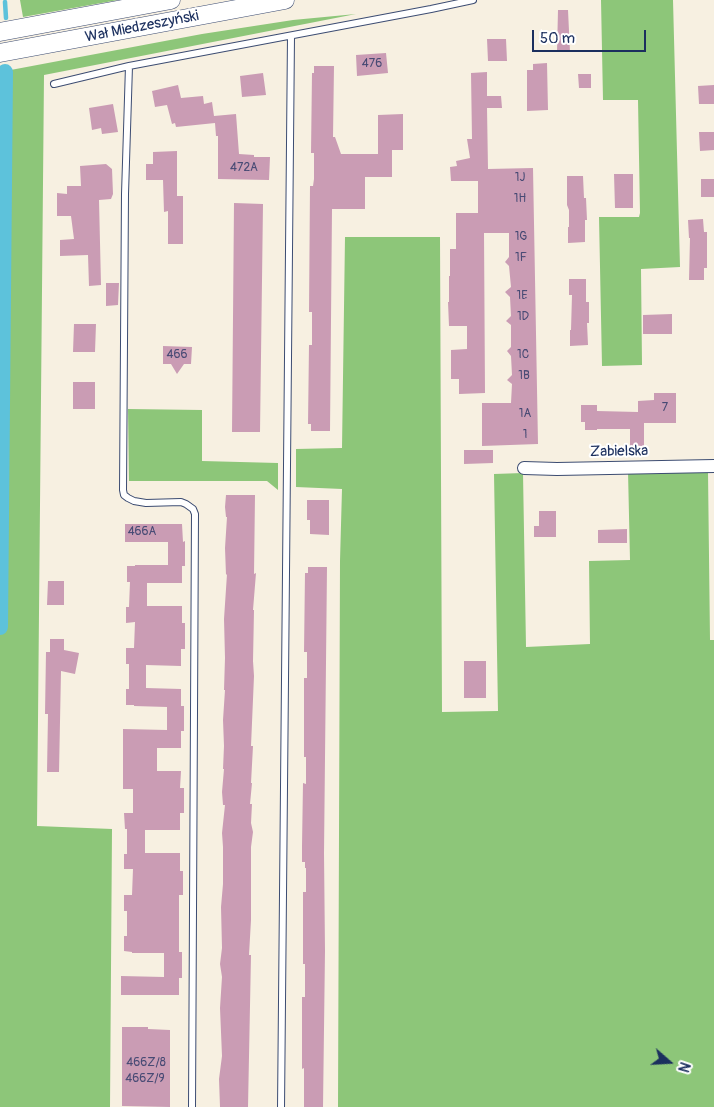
<!DOCTYPE html>
<html>
<head>
<meta charset="utf-8">
<style>
  body { margin:0 }
  #map { position:relative; width:714px; height:1107px; overflow:hidden; background:#f7f0e1; font-family:Pangolin,sans-serif }
  canvas { display:block }
  .north { position:absolute; left:644px; top:1037px; width:50px; height:50px; -webkit-text-stroke:4px #fff; paint-order:stroke; rotate:109deg; font-size:14px; font-weight:700; line-height:20px; text-align:center; color:#1b2f5e }
  .north::after { content:''; display:block; margin:auto; width:18px; height:22px; background:#1b2f5e; clip-path:polygon(50% 0,100% 100%,50% 72%,0 100%) }
  .scale { position:absolute; left:532px; top:30px; width:114px; height:22px; box-sizing:border-box; border:2px solid #1b2f5e; border-top:0; padding-left:6px; font-size:15px; line-height:18px; white-space:nowrap; color:#1b2f5e; -webkit-text-stroke:4px #fff; paint-order:stroke }
</style>
</head>
<body>
<div id="map">
<canvas width="714" height="1107"></canvas>
<div class="north">N</div>
<div class="scale">50 m</div>
</div>
<script>
const context = document.querySelector('canvas').getContext('2d');
context.lineJoin = 'round';
function paint(path, color) { context.fillStyle = color; context.fill(path, 'evenodd'); }
const poly = rows => new Path2D(rows.map(r => 'M' + r).join(''));
function trace(path, color, width, dash) { context.strokeStyle = color; context.lineWidth = width; context.lineCap = dash ? 'butt' : 'round'; context.setLineDash(dash || []); context.stroke(path); }
function write(font, color, halo, rows, align = 'center') {
  context.font = font + ' Pangolin,sans-serif'; context.lineWidth = 4; context.setLineDash([]); context.textBaseline = 'middle'; context.strokeStyle = halo; context.fillStyle = color; for (const [text, x, y, turn = 0] of rows) {
    context.save(); context.translate(x, y); context.rotate((+turn || 0) * Math.PI / 180); context.textAlign = isNaN(turn) ? turn : align; if (halo) context.strokeText(text, 0, 0); context.fillText(text, 0, 0); context.restore();
  }
}
paint(poly([
  [20,0,118,0,23,17],
  [601,0,673,0,680,267,641,269,642,365,602,366,599,217,639,217,640,213,638,100,603,100],
  [356,14,44,75,37,826,112,829,110,1107,0,1107,0,72,202,34,293,20],
  [345,237,440,237,442,712,498,711,494,474,523,473,526,647,590,644,589,561,630,560,628,471,708,472,710,640,714,640,714,1107,338,1107,340,561,342,489,296,487,296,449,342,448],
  [128,409,202,410,202,461,278,463,278,490,267,481,129,481]
]), '#8dc679');
trace(poly([
  [5,2,6,18]
]), '#5dc2db', 4.5);
trace(poly([
  [0,627,5,72]
]), '#5dc2db', 16);
paint(poly([
  [558,10,568,10,570,52,557,52],
  [487,39,506,39,507,61,488,61],
  [386,53,388,73,357,76,356,55],
  [547,63,548,110,527,111,527,70,533,70,533,64],
  [314,66,334,66,333,137,335,137,341,154,378,154,378,115,403,114,403,150,392,150,392,177,365,177,365,209,332,209,330,431,311,431,311,424,308,424,309,345,312,345,312,312,309,312,310,186,313,186,314,179,314,153,311,153,312,73,314,73],
  [487,72,487,96,501,96,502,108,487,108,488,169,533,168,538,444,482,446,482,403,511,403,512,384,507,380,512,375,511,356,507,351,511,347,511,325,506,321,511,316,510,297,505,292,511,287,509,266,505,262,509,257,509,233,484,233,485,393,459,394,459,379,451,379,451,350,467,349,467,326,449,326,448,302,449,302,449,276,450,276,450,249,456,249,456,213,478,213,478,181,451,181,450,167,457,166,456,161,470,158,467,139,472,139,471,73],
  [263,73,266,95,242,97,240,76],
  [578,74,591,74,591,88,579,88],
  [178,85,181,98,203,96,204,104,212,102,214,116,236,114,239,154,254,155,254,157,270,157,269,180,218,179,218,136,216,136,215,123,176,127,175,123,172,124,167,105,155,107,152,91],
  [714,85,714,104,699,104,698,86],
  [113,104,118,132,102,134,101,128,92,130,89,108],
  [699,132,714,132,714,150,700,151],
  [177,151,177,196,183,196,183,244,168,244,168,211,164,212,163,180,146,180,146,164,153,164,153,152],
  [106,164,112,169,113,194,111,199,99,200,101,285,89,286,88,255,60,256,60,240,74,239,71,216,57,216,57,193,67,194,67,186,81,186,80,166],
  [614,174,633,174,633,208,615,208],
  [567,176,583,176,584,198,586,198,587,220,585,220,585,242,568,243,568,227,569,227,569,210,567,205],
  [701,179,714,179,714,197,701,197],
  [234,203,263,204,260,432,232,432],
  [703,219,704,232,707,232,707,268,704,268,704,280,689,280,690,238,689,238,688,220],
  [569,279,586,279,586,302,589,302,589,323,587,323,588,345,570,346,570,330,571,330,572,295,569,295],
  [106,283,119,283,118,305,106,306],
  [672,314,672,334,643,334,643,315],
  [74,324,96,324,95,352,73,352],
  [163,346,192,347,191,364,184,364,177,374,171,364,163,364],
  [73,382,95,382,95,409,73,409],
  [654,393,676,393,676,423,644,423,644,448,630,448,630,429,597,429,597,430,585,430,585,422,581,422,581,405,597,405,597,411,638,412,638,401,654,400],
  [464,450,493,450,493,463,464,464],
  [226,495,255,495,254,574,256,573,253,610,254,610,253,661,254,676,251,746,253,746,251,783,252,783,250,804,252,804,251,823,253,832,251,847,251,920,249,955,251,955,248,1107,220,1107,219,1079,222,1056,220,1008,222,977,220,964,222,948,221,907,223,884,223,847,222,833,225,805,223,805,222,792,224,769,223,769,224,746,223,720,225,690,224,690,225,658,224,619,227,574,226,575,225,548,227,517,226,517,225,507],
  [307,500,329,500,329,535,310,534,310,520,307,520],
  [539,511,556,511,556,537,534,537,534,526,539,526],
  [125,524,182,524,183,542,185,541,185,566,182,566,182,583,147,583,147,606,182,606,182,623,185,623,185,649,181,649,181,666,146,665,146,688,181,689,181,706,184,706,184,731,181,731,181,748,157,748,157,771,181,771,180,788,184,788,184,813,180,813,180,830,145,830,145,853,180,853,180,871,183,871,183,895,179,895,179,952,182,952,182,978,179,978,179,995,121,995,121,976,164,977,164,953,132,953,132,952,124,951,124,936,127,936,127,911,124,911,124,895,132,895,133,869,124,869,124,854,127,854,127,829,125,829,124,813,133,813,133,789,123,789,123,729,167,730,167,707,134,706,134,705,126,705,126,689,129,689,129,664,126,664,126,648,134,648,135,622,126,623,126,607,129,607,130,582,127,582,127,566,135,566,135,565,168,565,168,542,125,542],
  [627,529,627,543,598,543,598,530],
  [308,567,327,567,324,853,325,951,323,1107,304,1107,304,1068,302,1069,302,997,305,997,305,964,303,964,303,892,306,892,306,868,305,868,305,862,302,862,302,846,303,783,306,784,306,757,304,757,304,678,307,678,307,652,304,652,305,573,308,573],
  [48,581,64,581,64,605,47,605],
  [50,639,64,639,64,650,79,653,75,674,61,671,59,772,47,772,48,714,45,714,46,652,50,652],
  [464,661,486,661,486,698,464,698],
  [122,1027,148,1027,148,1029,170,1030,170,1107,122,1106]
]), '#ca9cb4');
const lane = poly([
  [129,66,125,194,123,490,124,495,128,498,134,501,146,503,181,502,186,504,193,509,195,514,192,1107],
  [54,84,129,66,431,9,473,0],
  [281,1107,291,36]
]);
const street = poly([
  [524,468,557,469,714,466]
]);
const secondary = poly([
  [0,32,171,0],
  [0,53,285,0]
]);
trace(lane, '#3c4c72', 8);
trace(street, '#3c4c72', 14);
trace(secondary, '#3c4c72', 19);
trace(lane, '#fff', 6);
trace(street, '#fff', 12);
trace(secondary, '#fff', 18);
write('12px', '#474a74', null, [
  ["476",372,64],
  ["472A",244,168],
  ["1J",520,178],
  ["1H",520,199],
  ["1G",521,237],
  ["1F",521,258],
  ["1E",522,296],
  ["1D",523,317],
  ["466",177,355],
  ["1C",523,355],
  ["1B",524,376],
  ["7",665,408],
  ["1A",525,414],
  ["1",525,435],
  ["466A",142,532],
  ["466Z/8",146,1063],
  ["466Z/9",145,1079]
]);
write('15px', '#1b2f5e', '#fff', [
  ["Wał Miedzeszyński",142,27,-11],
  ["Zabielska",619,452,-1]
]);
</script>
</body>
</html>
